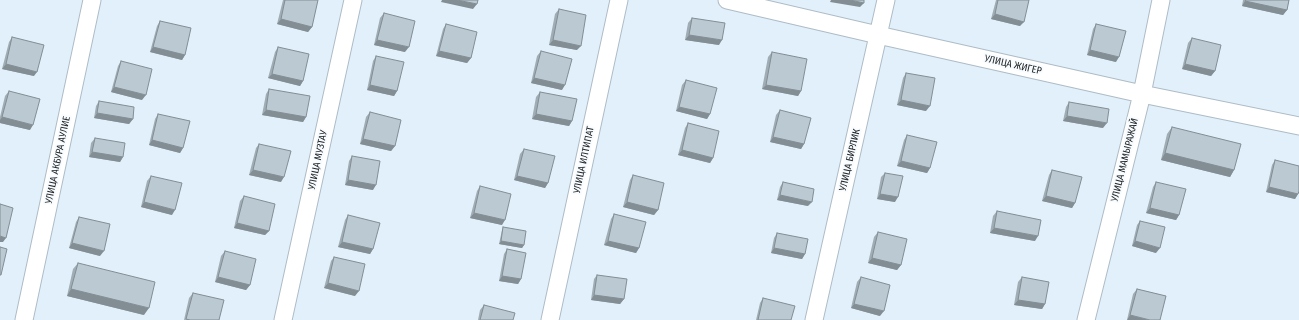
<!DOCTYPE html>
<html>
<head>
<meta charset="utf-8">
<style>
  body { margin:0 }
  canvas { display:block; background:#e2f0fb }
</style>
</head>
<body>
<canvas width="1299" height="320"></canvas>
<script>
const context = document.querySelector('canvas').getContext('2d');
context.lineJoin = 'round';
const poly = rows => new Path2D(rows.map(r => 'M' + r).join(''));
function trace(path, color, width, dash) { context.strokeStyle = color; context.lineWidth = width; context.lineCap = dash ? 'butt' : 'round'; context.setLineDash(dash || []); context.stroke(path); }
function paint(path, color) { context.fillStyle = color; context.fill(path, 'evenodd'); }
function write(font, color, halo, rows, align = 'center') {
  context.font = font + ' "Fira Sans Condensed",sans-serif'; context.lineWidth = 4; context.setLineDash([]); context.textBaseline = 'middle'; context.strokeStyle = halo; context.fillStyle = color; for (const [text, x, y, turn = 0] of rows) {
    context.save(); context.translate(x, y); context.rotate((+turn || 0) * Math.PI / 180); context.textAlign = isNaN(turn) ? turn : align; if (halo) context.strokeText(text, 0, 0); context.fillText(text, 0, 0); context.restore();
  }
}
const street = poly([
  [727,0,878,35,1142,94,1299,126],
  [24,320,92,0],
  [283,320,353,0],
  [550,320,619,0],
  [814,320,886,0],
  [1086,320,1142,94,1161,0]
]);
trace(street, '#aebcc6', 19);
trace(street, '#fff', 17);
paint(poly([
  [283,0,317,0,312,27,308,32,277,24],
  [996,0,1029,0,1020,26,991,19],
  [1243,0,1289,0,1287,10,1283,15,1242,6],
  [559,9,577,50,549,45,555,14],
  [384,13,405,52,374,45,380,18],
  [692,18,719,45,685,40,688,23],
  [160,21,185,55,182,60,150,52,157,26],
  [446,24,471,58,467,63,436,56,443,29],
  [1096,24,1116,62,1087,55,1093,29],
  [12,37,34,76,2,69,9,42],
  [1192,38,1215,71,1211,76,1182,69,1188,43],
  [278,47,303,81,300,86,268,78,275,52],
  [541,51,562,90,531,83,537,56],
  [772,52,801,91,798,96,762,89,768,57],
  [376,56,397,91,394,96,367,90,373,61],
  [121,61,142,100,111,92,118,66],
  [906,73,926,111,897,105,903,78],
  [686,80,710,114,707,119,676,111,682,85],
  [269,89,306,117,303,122,262,115,266,94],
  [9,91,30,130,0,123,0,117,5,96],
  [540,92,572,121,569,126,532,119,536,97],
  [99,101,133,119,129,124,94,118,96,106],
  [1069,102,1103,128,1063,121,1066,107],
  [780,110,804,144,801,149,770,142,776,115],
  [370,112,395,146,391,151,360,144,366,117],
  [158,114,183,148,180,153,149,145,155,119],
  [688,123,713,158,710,163,678,155,685,128],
  [1172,127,1234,170,1230,177,1161,160,1167,134],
  [907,135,930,168,927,173,897,166,904,140],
  [95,138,123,157,120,162,89,157,91,143],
  [259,144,281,182,249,175,256,148],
  [524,149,548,183,545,188,514,180,520,154],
  [352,156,373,190,345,185,349,161],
  [1275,160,1298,194,1295,199,1266,192,1272,165],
  [1052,170,1075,203,1072,208,1042,201,1049,175],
  [885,173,895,202,877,199,881,177],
  [633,175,658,210,654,215,623,207,630,180],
  [151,176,172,215,141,207,147,181],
  [783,182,808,206,777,200,780,187],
  [1156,182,1179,215,1176,220,1146,213,1153,187],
  [480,186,502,225,470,218,477,191],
  [244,196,269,231,265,235,234,228,240,201],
  [997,211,1035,241,990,233,993,216],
  [614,214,639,248,636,253,604,245,611,219],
  [348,215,373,249,370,254,338,247,345,220],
  [79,217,100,256,69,248,76,222],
  [1140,221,1156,253,1132,246,1137,225],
  [503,227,524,245,522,248,499,244,502,230],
  [878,232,901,265,897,270,868,263,874,237],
  [777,233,805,254,802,259,771,253,774,238],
  [507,249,521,279,518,284,499,281,504,254],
  [225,251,250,285,246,290,215,282,221,256],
  [334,257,355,296,324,288,331,261],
  [78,263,144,315,67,296,73,269],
  [597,275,624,299,620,304,591,300,594,279],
  [861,277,880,316,851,308,857,282],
  [1022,277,1045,304,1042,309,1014,305,1018,282],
  [1137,289,1166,296,1127,320,1133,294],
  [193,293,219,320,184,320,189,298],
  [763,298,791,320,756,320,760,303],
  [484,305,513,320,478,320,480,310]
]), '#a1adb5');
paint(poly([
  [442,0,457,0,477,4,473,9,441,2],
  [831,0,850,0,864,3,860,7,830,2],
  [1245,1,1287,10,1283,15,1242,6],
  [995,14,1024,22,1020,26,991,19],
  [281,19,312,27,308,32,277,24],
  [689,35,722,40,719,45,685,40],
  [377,40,409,47,405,52,374,45],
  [553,40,581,46,577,50,549,45],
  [153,47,185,55,182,60,150,52],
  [1090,50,1119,57,1116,62,1087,55],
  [439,51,471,58,467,63,436,56],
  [6,64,37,72,34,76,2,69],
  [1185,64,1215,71,1211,76,1182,69],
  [272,74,303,81,300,86,268,78],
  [534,78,565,85,562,90,531,83],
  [370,85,397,91,394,96,367,90],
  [766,85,801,91,798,96,762,89],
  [114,87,146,95,142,100,111,92],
  [901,100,930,106,926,111,897,105],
  [679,107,710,114,707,119,676,111],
  [266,110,306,117,303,122,262,115],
  [97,113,133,119,129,124,94,118],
  [536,114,572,121,569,126,532,119],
  [1067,116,1107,123,1103,128,1063,121],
  [2,117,33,125,30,130,0,123,0,120],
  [773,137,804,144,801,149,770,142],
  [363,139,395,146,391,151,360,144],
  [152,140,183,148,180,153,149,145],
  [682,150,713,158,710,163,678,155],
  [92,152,123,157,120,162,89,157],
  [1165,153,1234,170,1230,177,1161,160],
  [901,161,930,168,927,173,897,166],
  [253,170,284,177,281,182,249,175],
  [517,176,548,183,545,188,514,180],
  [348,180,376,185,373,190,345,185],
  [1269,187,1298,194,1295,199,1266,192],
  [880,194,898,197,895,202,877,199],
  [780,195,812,202,808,206,777,200],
  [1046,196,1075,203,1072,208,1042,201],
  [144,202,175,210,172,215,141,207],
  [627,202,658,210,654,215,623,207],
  [1150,208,1179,215,1176,220,1146,213],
  [474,213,505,220,502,225,470,218],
  [237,223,269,231,265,235,234,228],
  [994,228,1038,236,1035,241,990,233],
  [0,236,6,238,3,242,0,242],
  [501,241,524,245,522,248,499,244],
  [608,241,639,248,636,253,604,245],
  [1135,241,1160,248,1156,253,1132,246],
  [342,242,373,249,370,254,338,247],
  [72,243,104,251,100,256,69,248],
  [774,248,805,254,802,259,771,253],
  [872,258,901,265,897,270,868,263],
  [502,276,521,279,518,284,499,281],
  [218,277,250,285,246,290,215,282],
  [328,283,359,291,355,296,324,288],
  [71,289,149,308,144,315,67,296],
  [594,295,624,299,620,304,591,300],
  [1018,300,1045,304,1042,309,1014,305],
  [854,304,884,311,880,316,851,308],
  [1130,315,1150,320,1127,320]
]), '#838d94');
const building = poly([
  [285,0,318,0,312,27,281,19,285,0],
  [457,0,478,0,477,4,457,0],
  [850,0,864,0,864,3,850,0],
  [998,0,1029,0,1024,22,995,14,998,0],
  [1246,0,1289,0,1287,10,1245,1,1246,0],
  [559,9,586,15,581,46,553,40,559,9],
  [384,13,415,21,409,47,377,40,384,13],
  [692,18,725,23,722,40,689,35,692,18],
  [160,21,191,28,185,55,153,47,160,21],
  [446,24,477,32,471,58,439,51,446,24],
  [1096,24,1126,31,1119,57,1090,50,1096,24],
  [12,37,44,45,37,72,6,64,12,37],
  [1192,38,1221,45,1215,71,1185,64,1192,38],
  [278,47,309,54,303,81,272,74,278,47],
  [541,51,572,59,565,85,534,78,541,51],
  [772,52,807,59,801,91,766,85,772,52],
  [376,56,404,62,397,91,370,85,376,56],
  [121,61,152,69,146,95,114,87,121,61],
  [906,73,935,78,930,106,901,100,906,73],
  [686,80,717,88,710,114,679,107,686,80],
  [269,89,310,96,306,117,266,110,269,89],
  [9,91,40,99,33,125,2,117,9,91],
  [540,92,577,99,572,121,536,114,540,92],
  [99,101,134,107,133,119,97,113,99,101],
  [1069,102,1109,109,1107,123,1067,116,1069,102],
  [780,110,811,118,804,144,773,137,780,110],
  [370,112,401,120,395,146,363,139,370,112],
  [158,114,190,121,183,148,152,140,158,114],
  [688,123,719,131,713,158,682,150,688,123],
  [1172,127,1241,144,1234,170,1165,153,1172,127],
  [907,135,937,142,930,168,901,161,907,135],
  [95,138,125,143,123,157,92,152,95,138],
  [259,144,291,151,284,177,253,170,259,144],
  [524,149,555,156,548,183,517,176,524,149],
  [352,156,380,161,376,185,348,180,352,156],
  [1275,160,1299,166,1299,191,1298,194,1269,187,1275,160],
  [1052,170,1082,177,1075,203,1046,196,1052,170],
  [885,173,903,176,898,197,880,194,885,173],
  [633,175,664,183,658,210,627,202,633,175],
  [151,176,182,183,175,210,144,202,151,176],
  [783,182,814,189,812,202,780,195,783,182],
  [1156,182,1186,189,1179,215,1150,208,1156,182],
  [480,186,511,194,505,220,474,213,480,186],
  [244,196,275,204,269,231,237,223,244,196],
  [0,204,13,208,6,238,0,236,0,204],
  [997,211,1041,220,1038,236,994,228,997,211],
  [614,214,646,222,639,248,608,241,614,214],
  [348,215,380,223,373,249,342,242,348,215],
  [79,217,110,224,104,251,72,243,79,217],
  [1140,221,1165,227,1160,248,1135,241,1140,221],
  [503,227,526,231,524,245,501,241,503,227],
  [878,232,907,239,901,265,872,258,878,232],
  [777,233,808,239,805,254,774,248,777,233],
  [0,247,7,249,1,275,0,275,0,247],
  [507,249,526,253,521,279,502,276,507,249],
  [225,251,256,259,250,285,218,277,225,251],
  [334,257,365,264,359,291,328,283,334,257],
  [78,263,155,282,149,308,71,289,78,263],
  [597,275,627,279,624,299,594,295,597,275],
  [861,277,890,285,884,311,854,304,861,277],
  [1022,277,1049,282,1045,304,1018,300,1022,277],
  [1137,289,1166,296,1160,320,1150,320,1130,315,1137,289],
  [193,293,224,300,219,320,190,320,186,319,193,293],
  [763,298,795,306,791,320,758,320,763,298],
  [484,305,515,313,513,320,480,320,484,305]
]);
paint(building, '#bbc9d3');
trace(building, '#838d94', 1);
write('10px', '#22272b', '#f9fcfe', [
  ["УЛИЦА ЖИГЕР",1013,65,13],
  ["УЛИЦА АКБУРА АУЛИЕ",58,160,-78],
  ["УЛИЦА МУЗТАУ",318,160,-78],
  ["УЛИЦА ИЛТИПАТ",584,160,-78],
  ["УЛИЦА БИРЛИК",850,160,-77],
  ["УЛИЦА МАМЫРАЖАЙ",1125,160,-76]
]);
</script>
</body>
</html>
